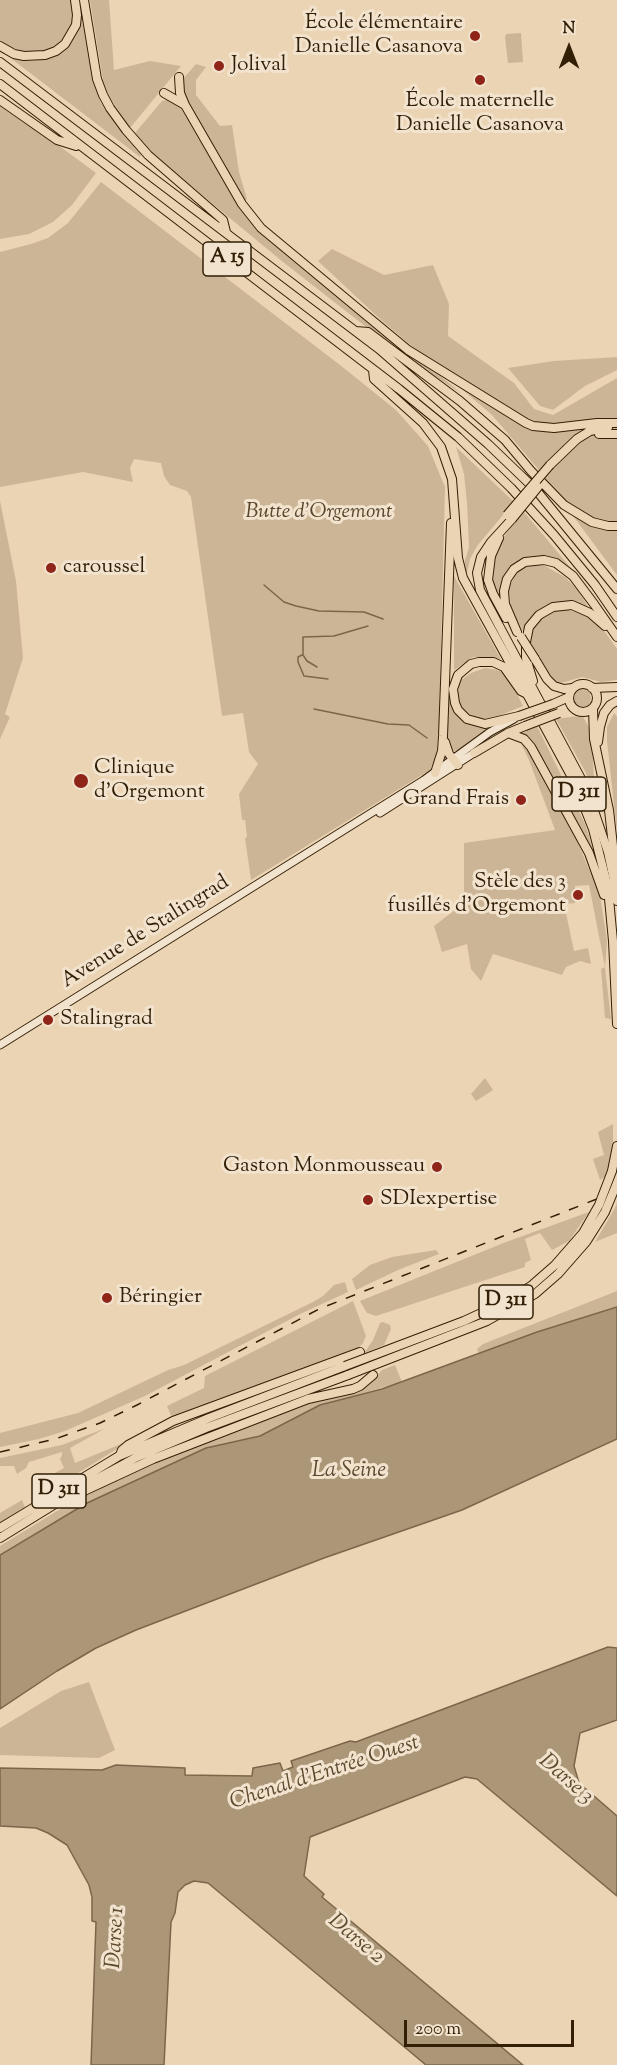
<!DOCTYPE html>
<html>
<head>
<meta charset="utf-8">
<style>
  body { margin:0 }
  #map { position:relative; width:617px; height:2065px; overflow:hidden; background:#ebd4b3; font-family:"Sorts Mill Goudy",serif }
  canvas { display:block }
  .north { position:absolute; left:539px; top:18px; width:60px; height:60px; -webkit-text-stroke:4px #f2e3ce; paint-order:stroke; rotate:0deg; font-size:16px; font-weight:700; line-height:24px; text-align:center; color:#321f06 }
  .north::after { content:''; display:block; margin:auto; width:21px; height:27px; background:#321f06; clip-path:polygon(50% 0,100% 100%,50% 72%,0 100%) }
  .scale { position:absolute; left:404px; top:2020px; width:170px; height:27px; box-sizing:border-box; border:3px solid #321f06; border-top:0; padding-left:8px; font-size:18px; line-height:21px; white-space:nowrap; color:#321f06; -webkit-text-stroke:4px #f2e3ce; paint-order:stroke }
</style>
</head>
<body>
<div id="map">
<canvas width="617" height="2065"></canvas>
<div class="north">N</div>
<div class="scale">200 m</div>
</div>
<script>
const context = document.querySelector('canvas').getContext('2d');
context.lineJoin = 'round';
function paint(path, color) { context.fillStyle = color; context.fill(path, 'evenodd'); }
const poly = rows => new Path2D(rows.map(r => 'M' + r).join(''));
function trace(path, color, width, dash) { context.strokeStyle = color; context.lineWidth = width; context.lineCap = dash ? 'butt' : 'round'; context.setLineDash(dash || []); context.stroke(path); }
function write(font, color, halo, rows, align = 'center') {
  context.font = font + ' "Sorts Mill Goudy",serif'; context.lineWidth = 6; context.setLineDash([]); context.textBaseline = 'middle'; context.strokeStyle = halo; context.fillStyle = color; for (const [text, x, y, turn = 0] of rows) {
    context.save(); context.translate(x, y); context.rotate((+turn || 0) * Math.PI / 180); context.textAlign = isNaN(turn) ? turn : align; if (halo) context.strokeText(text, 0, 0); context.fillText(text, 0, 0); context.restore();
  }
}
paint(poly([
  [0,0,72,0,73,21,67,34,58,45,44,53,29,53,7,46,0,41],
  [79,0,81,0,93,82,101,103,119,128,141,155,140,157,0,50,28,61,46,59,61,52,71,42,77,31,80,20],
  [90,0,109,0,114,70,150,61,181,66,130,128,109,96,103,81],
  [521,33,523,62,508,63,505,37,506,34],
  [196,64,206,67,196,80,196,95,220,126,232,125,239,172,247,199,244,202,183,94,182,80],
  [169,99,175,101,180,107,239,206,462,394,397,351,283,262,156,157,135,133,162,101],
  [0,105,20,117,96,173,72,205,53,222,29,234,0,239],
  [101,182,340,365,396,410,428,446,445,487,439,723,436,761,433,763,430,770,251,880,245,838,247,837,245,820,242,820,239,794,258,764,249,752,243,713,222,716,191,497,187,491,170,485,164,476,161,463,134,459,130,468,133,482,83,472,0,487,0,252,31,244,48,238,68,223],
  [332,249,384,275,433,265,449,304,448,336,514,383,534,409,553,415,617,378,617,575,538,469,492,415,380,319,318,261],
  [617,357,617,370,585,386,553,410,540,406,508,368,554,361],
  [456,447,514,502,477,546,470,559,466,577,464,564,469,547,467,503,464,474],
  [0,501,16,581,23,658,5,714,10,717,0,739],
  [524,512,575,573,547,557,538,556,523,559,511,568,502,583,499,599,491,578,492,564,502,539],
  [534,565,545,566,565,577,577,589,589,608,568,602,554,603,535,614,523,631,511,609,509,589,515,574,523,568],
  [454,576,501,659,473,657,454,670],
  [565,609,585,615,605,632,617,649,617,680,601,682,582,677,561,683,560,685,553,681,530,642,531,634,538,621,546,613],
  [485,668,498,670,509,678,523,706,491,719,479,719,464,711,459,704,458,693,460,681,471,673],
  [449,688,450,698,470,723,483,727,492,725,458,750,451,752,447,740],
  '573 698a9 9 0 1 1 18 0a9 9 0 1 1-18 0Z',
  [614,713,617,716,617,832,607,741,607,727],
  [578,716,583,717,591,731,594,778,601,800,601,807,596,800,585,771,556,719],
  [537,726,586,826,595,857,531,744,522,736,521,732],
  [519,739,526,744,571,827,600,895,607,941,605,968,611,1019,605,1018,601,969,605,967,589,885,575,886,575,903,564,904,574,951,588,948,591,964,580,961,566,967,562,975,493,954,481,981,471,969,467,944,442,952,434,926,464,903,464,843,555,830,529,760],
  [485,1078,493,1090,476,1101,471,1094],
  [613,1124,613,1142,611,1158,606,1176,600,1180,593,1159,604,1155,598,1132],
  [617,1202,617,1233,595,1242,615,1208],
  [589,1212,569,1241,552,1250,540,1233,525,1239,531,1260,525,1263,525,1267,376,1316,367,1313,360,1301,506,1242],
  [436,1250,439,1254,398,1270,356,1290,352,1279,370,1265,392,1257],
  [345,1282,348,1292,300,1314,145,1396,65,1431,39,1439,0,1447,0,1433,78,1413,168,1370,184,1365,313,1302,323,1296,334,1285],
  [617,1291,617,1307,537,1332,479,1354,477,1349,483,1344],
  [353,1301,366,1336,363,1343,358,1348,172,1418,167,1406,204,1388,205,1376],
  [383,1322,390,1325,391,1329,384,1345,364,1353,373,1340,380,1323],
  [395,1365,402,1382,320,1405,260,1436,206,1448,87,1503,0,1555,0,1546,57,1511,98,1489,200,1444,318,1400,367,1387,382,1370],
  [106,1428,70,1448,75,1463,133,1439,62,1483,53,1478,50,1473,55,1473,64,1468,60,1459,62,1455,62,1452,29,1462,26,1468,17,1474,14,1466,0,1466,0,1458,62,1445],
  [22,1500,25,1507,0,1523,0,1513],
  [89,1682,115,1750,99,1758,0,1755,0,1728,61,1691]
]), '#ccb596');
const water = poly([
  [617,1307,617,1439,462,1510,324,1558,136,1630,96,1648,57,1671,0,1709,0,1555,87,1503,206,1448,260,1436,320,1405,382,1389,537,1332,617,1307],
  [608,1647,617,1648,617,1720,580,1733,574,1766,579,1783,617,1816,617,1896,477,1779,465,1777,310,1837,304,1876,324,1894,322,1897,523,2065,426,2065,208,1883,194,1881,185,1885,178,1892,175,1913,171,1922,164,2065,91,2065,96,1922,92,1921,92,1897,89,1885,67,1845,48,1833,36,1828,0,1826,0,1768,102,1770,116,1765,185,1768,185,1775,252,1776,253,1768,280,1763,283,1771,293,1767,291,1761,350,1741,356,1742,608,1647]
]);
paint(water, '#ac9678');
trace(water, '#7b664a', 1.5);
trace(poly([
  [264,585,284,602,296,606,319,611,364,612,383,619],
  [302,655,298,657,298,662,304,676,328,679],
  [317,667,307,661,303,655,303,637,334,636,368,626],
  [314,709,388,724,409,725,427,738]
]), '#7b664a', 1.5);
const secondary = poly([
  [380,813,474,753],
  [0,1045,424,780,490,732,514,719]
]);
const primary = poly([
  '569 698a14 14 0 1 1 28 0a14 14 0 1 1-28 0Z',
  [592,688,617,687],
  [553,704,569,697],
  [593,708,594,739,609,810,615,864,614,880,617,901],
  [519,716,485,724,467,719,458,710,455,703,453,689,458,675,471,664,479,662,493,662,504,667,521,691,527,694,574,781,593,829,608,888,613,941,617,1024],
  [508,733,524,739,531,747,589,853,604,895],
  [598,742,600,727,604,713,610,705,617,701],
  [474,753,508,733,525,726],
  [612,1171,617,1146],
  [120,1455,122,1450,128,1445,173,1421,360,1352],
  [84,1491,153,1459,308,1399,353,1389,360,1386,373,1375],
  [0,1528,119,1456,209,1418,345,1366],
  [0,1538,89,1483,137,1457,206,1428,348,1375]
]);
const motorway = poly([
  [84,0,97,79,103,95,110,108,126,130,148,155,223,220,226,232],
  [0,46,14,54,24,56,45,55,56,51,65,44,76,25,77,15,75,0],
  [0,62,379,349,488,444,536,490,617,589],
  [179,77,180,93,185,105,242,204,261,228,408,350,526,423,533,426,554,428,597,423,617,423],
  [0,84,399,389,458,437,511,488,554,535,595,585,617,617],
  [164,93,185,105],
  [0,100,57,140,76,146],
  [356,331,368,332,460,401,505,440,531,471,564,505,592,522,608,526,617,526],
  [373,370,374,379,423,423,441,447,452,479,458,558,463,578,527,694],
  [599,434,617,434],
  [550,465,577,439,590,431,608,427],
  [512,519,491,542,481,557,477,573,480,590,587,790,608,852,614,880],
  [499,538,491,556,488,580,493,594,506,618],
  [517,632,505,604,504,591,507,579,514,569,525,562,544,560,556,563,573,576,594,604,617,637],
  [535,659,547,679,554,686,564,689,573,688],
  [533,681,526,658,526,642,529,627,539,615,553,607,572,605,590,613,605,626],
  [445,742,449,754,458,765],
  [435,773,442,751,443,736,451,523]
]);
trace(secondary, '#321f06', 9);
trace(primary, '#321f06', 10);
trace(motorway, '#321f06', 10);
trace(secondary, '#f2e3ce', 7);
trace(primary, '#ebd4b3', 8);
trace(motorway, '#ebd4b3', 8);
trace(poly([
  [0,1452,55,1439,100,1423,137,1405,319,1309,617,1191]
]), '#321f06', 1.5, [10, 10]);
const primaryBridge = poly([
  [519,716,553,704],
  [525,726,559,713],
  [345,1366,464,1321,503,1303,531,1286,555,1265,583,1233,599,1205,612,1171],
  [348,1375,487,1321,535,1294,558,1274,586,1242,605,1212,617,1183]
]);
const motorwayBridge = poly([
  [507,515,550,465],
  [512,519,538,487],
  [521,637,535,659]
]);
trace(primaryBridge, '#321f06', 10, []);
trace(motorwayBridge, '#321f06', 10, []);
trace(primaryBridge, '#ebd4b3', 8);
trace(motorwayBridge, '#ebd4b3', 8);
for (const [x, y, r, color] of [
  [475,36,6,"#8f2418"],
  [219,66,6,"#8f2418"],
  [480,80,6,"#8f2418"],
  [51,568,6,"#8f2418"],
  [81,781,8,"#8f2418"],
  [521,800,6,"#8f2418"],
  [578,895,6,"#8f2418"],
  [48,1020,6,"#8f2418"],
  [437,1167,6,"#8f2418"],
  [368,1200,6,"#8f2418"],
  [107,1298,6,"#8f2418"]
]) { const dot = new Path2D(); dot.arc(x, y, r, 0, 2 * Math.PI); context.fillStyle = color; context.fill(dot); trace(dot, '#f2e3ce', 2); }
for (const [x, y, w] of [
  [227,259,48],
  [579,794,54],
  [506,1302,54],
  [59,1491,54]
]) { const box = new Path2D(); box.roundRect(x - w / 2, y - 17, w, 34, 4.5); context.fillStyle = '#f2e3ce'; context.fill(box); trace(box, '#321f06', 1.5); }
write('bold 20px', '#321f06', null, [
  ["A 15",227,259],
  ["D 311",579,794],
  ["D 311",506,1302],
  ["D 311",59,1491]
]);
write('21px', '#321f06', '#f2e3ce', [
  ["École élémentaire",463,24,"right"],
  ["Danielle Casanova",463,48,"right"],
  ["Jolival",231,66],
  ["École maternelle",480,102,"center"],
  ["Danielle Casanova",480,126,"center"],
  ["caroussel",63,568],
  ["Clinique",94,769],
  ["d'Orgemont",94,793],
  ["Grand Frais",509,800,"right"],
  ["Stèle des 3",566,883,"right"],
  ["fusillés d'Orgemont",566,907,"right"],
  ["Stalingrad",60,1020],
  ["Gaston Monmousseau",425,1167,"right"],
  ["SDIexpertise",380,1200],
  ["Béringier",119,1298]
], 'left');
write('italic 21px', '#58442a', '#f2e3ce', [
  ["Butte d'Orgemont",319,513]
]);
write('21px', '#321f06', '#f2e3ce', [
  ["Avenue de Stalingrad",146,933,-32]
]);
write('italic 22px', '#5d492e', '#f2e3ce', [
  ["La Seine",349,1472],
  ["Chenal d'Entrée Ouest",325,1774,-18],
  ["Darse 3",565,1780,41],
  ["Darse 1",117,1938,-87],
  ["Darse 2",355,1940,40]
]);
</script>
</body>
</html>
